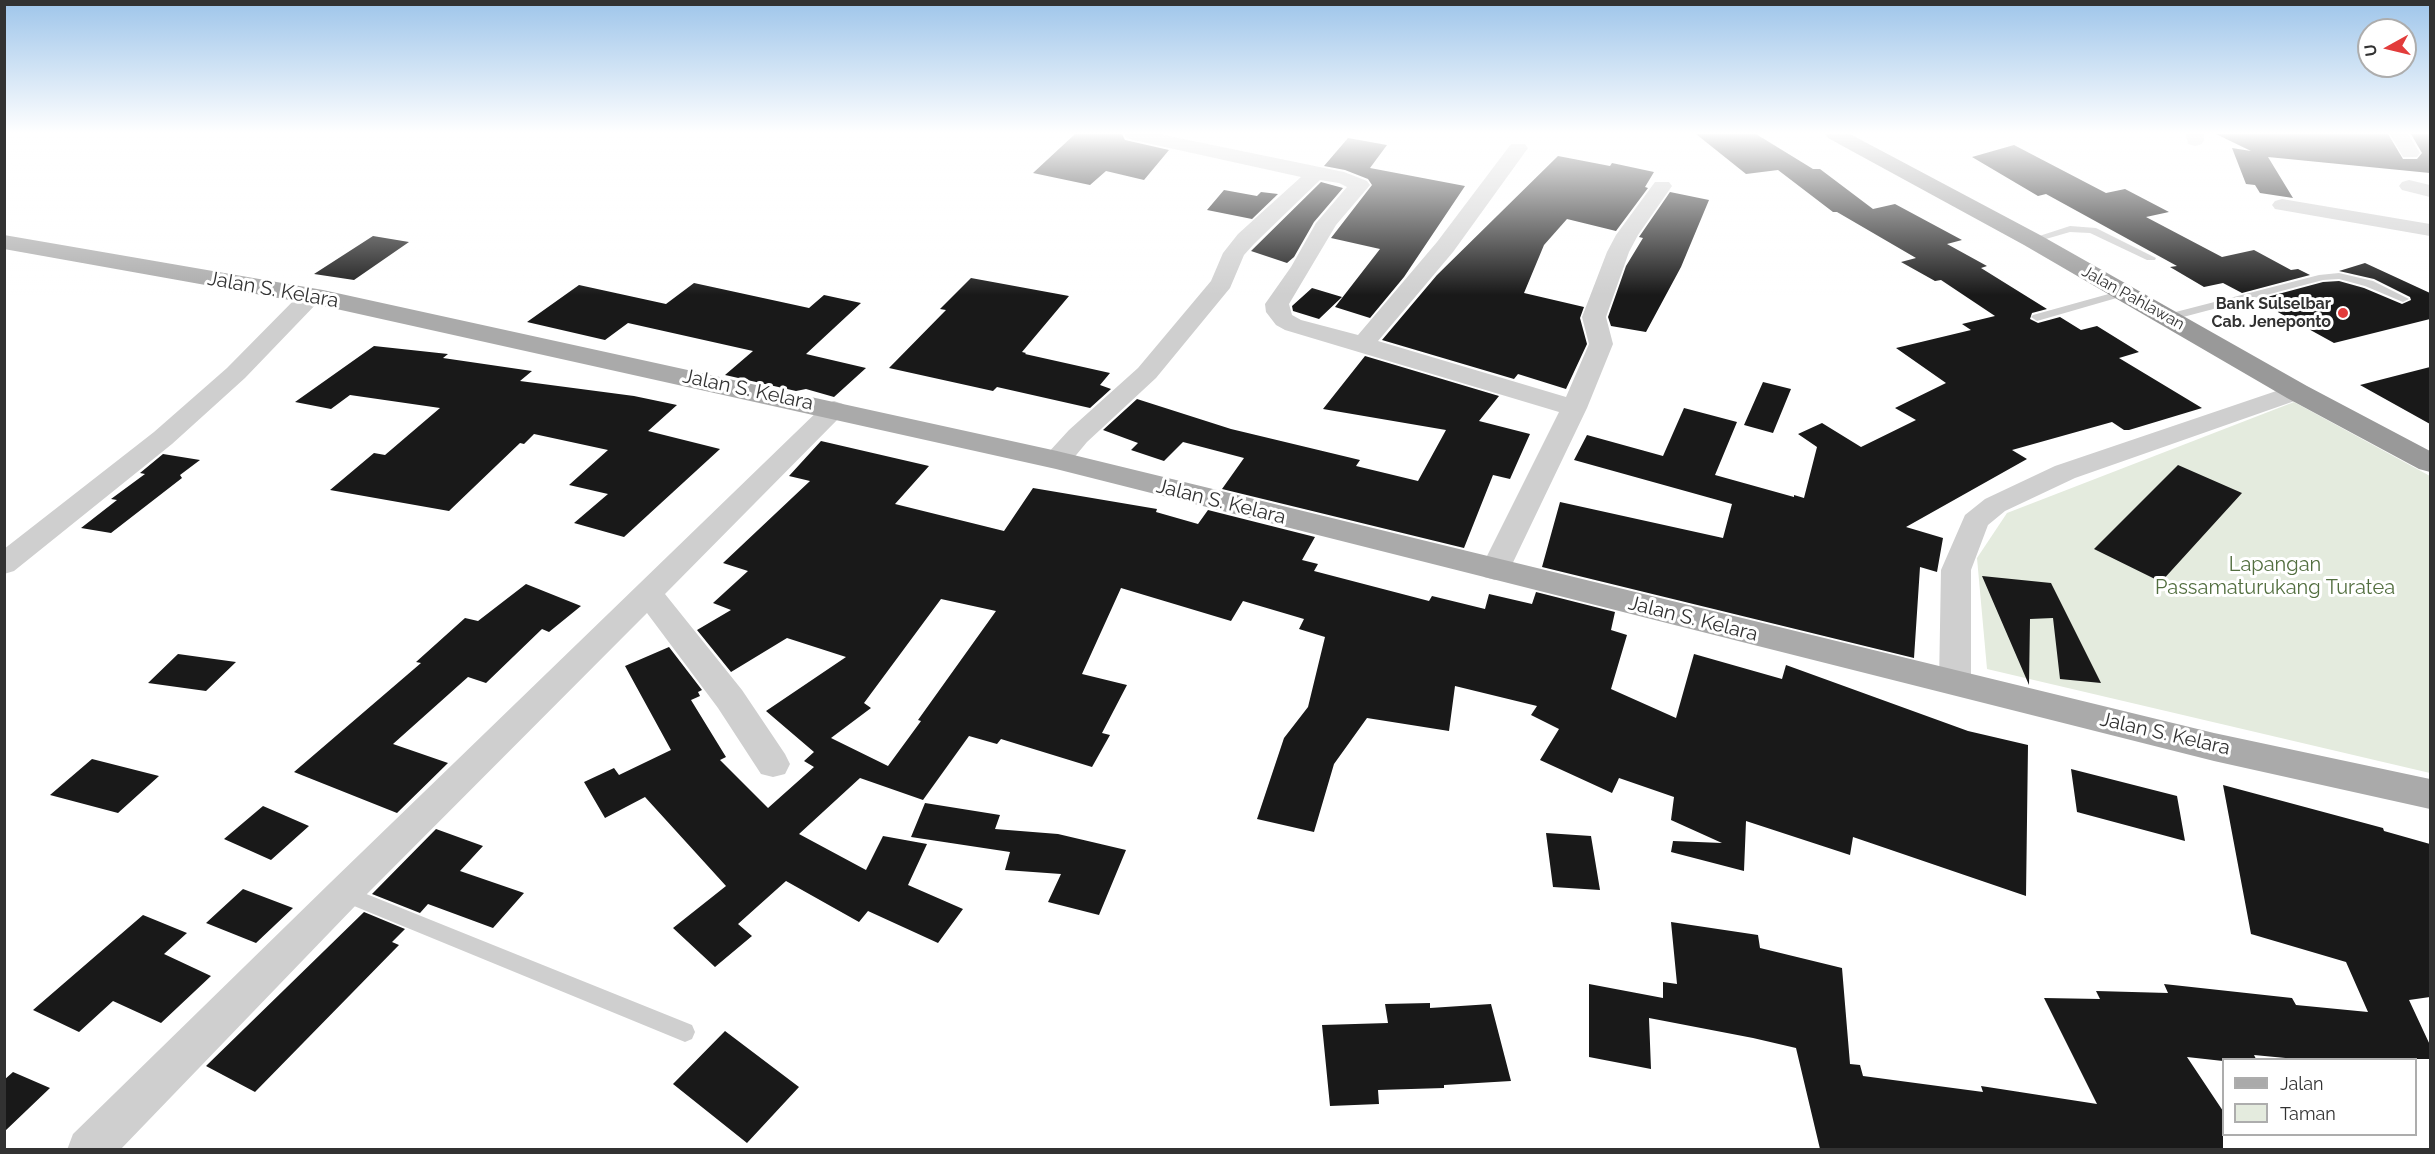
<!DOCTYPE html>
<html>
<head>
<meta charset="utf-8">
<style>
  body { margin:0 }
  #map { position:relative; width:2435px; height:1154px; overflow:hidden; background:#fff; font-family:Raleway,sans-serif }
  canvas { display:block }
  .frame { position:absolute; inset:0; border:6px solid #323232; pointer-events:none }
  .legend { position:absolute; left:2222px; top:1058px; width:195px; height:78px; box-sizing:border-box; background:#fff; border:2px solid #adadad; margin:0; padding:8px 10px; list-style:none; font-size:18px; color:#323232 }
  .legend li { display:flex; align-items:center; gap:12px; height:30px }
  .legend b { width:30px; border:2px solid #adadad }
  .north { position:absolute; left:2357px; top:18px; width:60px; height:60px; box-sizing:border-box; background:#fff; border:2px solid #adadad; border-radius:50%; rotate:262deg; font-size:16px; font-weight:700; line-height:24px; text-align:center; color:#323232 }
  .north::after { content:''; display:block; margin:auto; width:21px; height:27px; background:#e23c3b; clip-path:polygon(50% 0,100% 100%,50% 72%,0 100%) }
</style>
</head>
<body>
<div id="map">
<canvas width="2435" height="1154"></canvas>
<div class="frame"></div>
<ul class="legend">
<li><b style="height:8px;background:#aaa"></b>Jalan</li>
<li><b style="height:16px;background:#e4ebde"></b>Taman</li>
</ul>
<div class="north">U</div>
</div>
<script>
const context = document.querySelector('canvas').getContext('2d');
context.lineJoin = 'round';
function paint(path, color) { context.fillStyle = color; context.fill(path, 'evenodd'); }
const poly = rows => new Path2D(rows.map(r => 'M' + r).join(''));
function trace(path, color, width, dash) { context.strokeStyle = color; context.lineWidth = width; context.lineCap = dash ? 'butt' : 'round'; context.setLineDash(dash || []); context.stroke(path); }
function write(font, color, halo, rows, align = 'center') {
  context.font = font + ' Raleway,sans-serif'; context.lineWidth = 6; context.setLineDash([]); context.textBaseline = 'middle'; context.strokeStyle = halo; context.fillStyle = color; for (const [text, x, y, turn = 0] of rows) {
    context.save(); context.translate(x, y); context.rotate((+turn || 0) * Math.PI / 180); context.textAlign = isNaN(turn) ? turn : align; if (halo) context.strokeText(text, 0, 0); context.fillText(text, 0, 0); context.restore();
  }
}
paint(poly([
  [2294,402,2430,476,2430,773,1987,669,1977,558,2007,513]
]), '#e4ebde');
paint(poly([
  [1075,134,1122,134,1125,140,1169,150,1144,180,1106,171,1090,185,1033,173],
  [1696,134,1756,134,1813,169,1820,169,1873,209,1895,204,1962,240,1947,244,1987,266,1981,268,2047,309,2032,313,2030,319,2038,323,2060,317,2081,330,2097,326,2139,352,2119,358,2202,408,2129,430,2124,430,2112,422,2012,450,2027,459,1906,527,1943,538,1937,572,1920,567,1914,658,1542,567,1560,502,1723,538,1732,504,1574,460,1587,435,1663,456,1684,408,1737,422,1715,475,1794,497,1794,495,1804,498,1817,447,1798,434,1822,423,1861,447,1916,420,1895,408,1946,383,1896,348,1971,330,1962,324,1995,316,1941,280,1935,281,1901,262,1916,258,1837,212,1833,212,1778,170,1746,174],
  [2216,134,2388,134,2403,159,2417,159,2422,153,2411,134,2430,134,2430,173,2268,157,2293,198,2260,193,2255,185,2246,184,2232,148,2251,151],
  [1348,138,1387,145,1370,168,1465,186,1404,277,1370,318,1335,307,1380,249,1331,238,1372,185,1368,179,1345,170,1324,166],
  [2014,145,2106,193,2125,189,2169,212,2146,217,2222,257,2254,250,2291,270,2298,269,2310,275,2242,293,2223,283,2204,287,2170,267,2177,266,2046,194,2038,196,1972,157],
  [1558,156,1610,166,1612,163,1654,172,1645,187,1648,188,1616,231,1567,219,1544,245,1524,293,1584,307,1580,318,1587,344,1566,389,1518,374,1514,379,1382,340,1437,275],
  [1321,182,1343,188,1314,222,1294,257,1287,263,1251,251],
  [1224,190,1257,196,1261,192,1278,194,1252,219,1207,210],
  [1670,192,1709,200,1681,267,1646,332,1611,326,1608,317,1626,266,1643,238,1639,237],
  [373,236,409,242,354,280,314,274],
  [2365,263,2430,293,2430,319,2334,343,2256,300,2323,282,2339,281,2364,288,2402,304,2411,300,2410,297,2374,279,2339,271],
  [971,278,1069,296,1022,352,1026,353,1025,354,1110,373,1100,385,1111,389,1090,408,997,387,993,391,889,368,946,310,940,309],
  [694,283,809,308,824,295,861,303,806,354,866,368,834,397,806,389,796,391,725,375,753,351,628,323,605,340,527,322,579,285,666,304],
  [1312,288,1342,297,1319,319,1293,311,1292,306],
  [374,346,448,354,443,358,532,371,520,381,634,396,677,405,648,431,720,449,624,537,574,523,608,494,569,485,608,450,534,434,524,444,520,443,449,511,330,490,374,453,385,455,440,408,350,395,331,409,295,402],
  [1365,356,1499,396,1479,421,1530,434,1510,479,1493,475,1464,548,1222,489,1244,458,1183,442,1164,461,1131,450,1138,443,1103,430,1137,399,1231,429,1360,460,1356,466,1418,481,1446,430,1323,409],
  [2430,367,2430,424,2360,385],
  [1763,382,1791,389,1773,433,1744,425],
  [821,441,929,466,895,504,1004,531,1033,488,1157,509,1156,512,1198,524,1208,510,1315,537,1302,560,1318,564,1314,571,1429,601,1432,596,1485,609,1489,594,1532,604,1536,592,1615,612,1611,630,1627,635,1611,689,1676,718,1694,654,1782,679,1786,665,1968,731,2028,745,2026,896,1853,837,1850,855,1746,821,1744,871,1671,852,1673,841,1722,843,1671,820,1674,797,1619,778,1612,793,1540,760,1559,729,1531,715,1537,706,1455,686,1449,731,1367,718,1334,764,1314,832,1257,819,1284,738,1308,707,1325,637,1299,629,1304,619,1243,601,1231,621,1121,588,1082,674,1127,685,1102,733,1110,735,1092,767,1001,739,997,744,969,736,923,800,860,778,799,834,866,870,883,836,927,844,908,885,963,909,938,943,868,911,859,922,786,881,738,924,752,936,715,967,673,928,726,886,645,797,605,818,584,782,614,768,619,775,671,750,625,666,669,647,702,690,698,692,700,696,691,700,726,757,720,760,768,808,814,767,804,761,814,752,766,711,846,657,787,638,731,672,697,630,731,610,713,603,748,571,723,563,810,481,789,476],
  [941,599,996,611,918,720,921,721,888,766,831,738,871,708,864,703],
  [163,454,200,460,180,475,182,478,111,533,81,528,117,500,111,499,145,474,140,473],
  [2178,465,2242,493,2161,582,2094,549],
  [1982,576,2051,583,2101,683,2060,679,2053,618,2030,619,2029,685],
  [526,584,581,606,549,632,542,629,486,683,468,677,393,744,448,763,397,813,294,772,421,663,416,662,465,618,478,621],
  [178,654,236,662,206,691,148,683],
  [92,759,159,776,118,813,50,795],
  [2071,769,2177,796,2185,841,2077,812],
  [2223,785,2383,828,2384,831,2430,844,2430,997,2409,1000,2430,1045,2430,1059,2296,1059,2254,1055,2256,1059,2223,1061,2187,1057,2223,1111,2223,1149,1820,1149,1796,1048,1753,1038,1649,1018,1651,1069,1589,1057,1589,984,1663,998,1663,982,1677,984,1671,922,1758,935,1760,948,1842,968,1850,1064,1860,1065,1863,1076,1983,1092,1981,1086,2097,1104,2044,998,2100,999,2096,991,2168,993,2164,984,2292,998,2296,1005,2368,1012,2346,962,2251,934],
  [925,803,1000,815,995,829,1058,834,1126,850,1099,915,1048,902,1061,874,1005,870,1010,852,911,837],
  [263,806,309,826,271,860,224,839],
  [436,829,483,846,460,871,524,893,493,928,428,904,420,913,372,894],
  [1546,833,1591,836,1600,890,1553,887],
  [243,889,293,908,256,943,206,923],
  [364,912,405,929,392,942,399,945,255,1092,206,1066],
  [143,915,187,933,164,954,211,976,161,1023,113,1001,79,1032,33,1010],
  [1430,1003,1430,1008,1491,1004,1511,1081,1444,1085,1444,1088,1378,1090,1379,1104,1330,1106,1322,1025,1388,1023,1385,1004],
  [725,1031,799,1087,747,1143,673,1084],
  [13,1072,50,1088,4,1132,4,1080]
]), '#191919');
paint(poly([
  [2070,226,2096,228,2156,258,2155,260,2147,260,2090,233,2070,232,2032,243,2027,240,2070,226],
  [2339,273,2373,281,2409,299,2403,302,2365,286,2339,279,2323,280,2168,321,2162,317,2164,315,2319,275,2339,273],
  [2123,290,2127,291,2127,295,2037,321,2031,317,2033,315,2123,290],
  [344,885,692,1025,695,1032,692,1039,685,1042,337,899,335,893,337,887,344,885]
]), '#cfcfcf');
paint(poly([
  [1124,134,1159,134,1344,172,1367,181,1370,185,1336,225,1289,304,1292,315,1301,320,1358,335,1437,242,1511,144,1525,144,1528,148,1453,252,1378,341,1566,397,1589,344,1582,317,1607,252,1616,235,1655,182,1669,182,1672,186,1638,235,1629,252,1606,317,1613,344,1587,408,1506,577,1495,580,1484,577,1480,570,1559,412,1285,330,1276,325,1266,312,1265,304,1291,267,1316,223,1347,187,1339,183,1320,180,1254,244,1244,255,1230,288,1156,378,1087,442,1067,466,1057,468,1047,466,1043,460,1047,454,1069,430,1138,368,1211,281,1223,253,1238,234,1301,177,1133,140,1126,138,1124,134],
  [2186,134,2204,134,2204,140,2202,144,2195,146,2188,144,2186,134],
  [2390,134,2408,134,2420,153,2417,157,2403,157,2390,134],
  [2409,180,2430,185,2430,197,2402,190,2399,186,2402,182,2409,180],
  [2282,199,2430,224,2430,236,2275,209,2272,205,2275,201,2282,199],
  [311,289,319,291,322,296,319,301,245,378,172,444,14,571,4,574,4,549,154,432,227,368,303,291,311,289],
  [2297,384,2306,387,2310,392,2306,397,2075,478,2005,511,1988,525,1971,570,1971,683,1967,691,1955,695,1943,691,1939,683,1941,570,1965,515,1985,499,2055,466,2297,384],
  [834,401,843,404,847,409,843,414,665,594,742,690,785,754,790,764,785,774,773,777,761,774,718,708,647,613,357,904,120,1150,67,1150,73,1134,331,882,825,404,834,401]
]), '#cfcfcf');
paint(poly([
  [4,235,323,290,1057,451,2214,733,2430,779,2430,809,2214,761,1056,469,323,306,4,249,4,235]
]), '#aaa');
paint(poly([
  [1825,134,1850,134,2040,235,2307,386,2430,451,2430,472,2419,469,2287,398,2024,245,1828,138,1825,134]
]), '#999');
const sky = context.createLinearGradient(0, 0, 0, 295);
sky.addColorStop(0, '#9ec5ea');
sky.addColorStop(0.45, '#fff');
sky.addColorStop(1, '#ffffff00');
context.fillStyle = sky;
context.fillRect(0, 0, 2435, 295);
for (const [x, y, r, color] of [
  [2343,313,6,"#e23c3b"]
]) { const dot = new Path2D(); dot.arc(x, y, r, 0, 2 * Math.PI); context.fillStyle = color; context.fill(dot); trace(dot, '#fff', 2); }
write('16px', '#323232', '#fff', [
  ["Jalan Pahlawan",2133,298,29]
]);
write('bold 16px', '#323232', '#fff', [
  ["Bank Sulselbar",2331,304],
  ["Cab. Jeneponto",2331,322]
], 'right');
write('20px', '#323232', '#fff', [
  ["Jalan S. Kelara",273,290,10],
  ["Jalan S. Kelara",748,390,12],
  ["Jalan S. Kelara",1221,502,14],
  ["Jalan S. Kelara",1693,619,14],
  ["Jalan S. Kelara",2165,734,13]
]);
write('20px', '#526e3f', '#fff', [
  ["Lapangan",2275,565],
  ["Passamaturukang Turatea",2275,588]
]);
</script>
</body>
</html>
